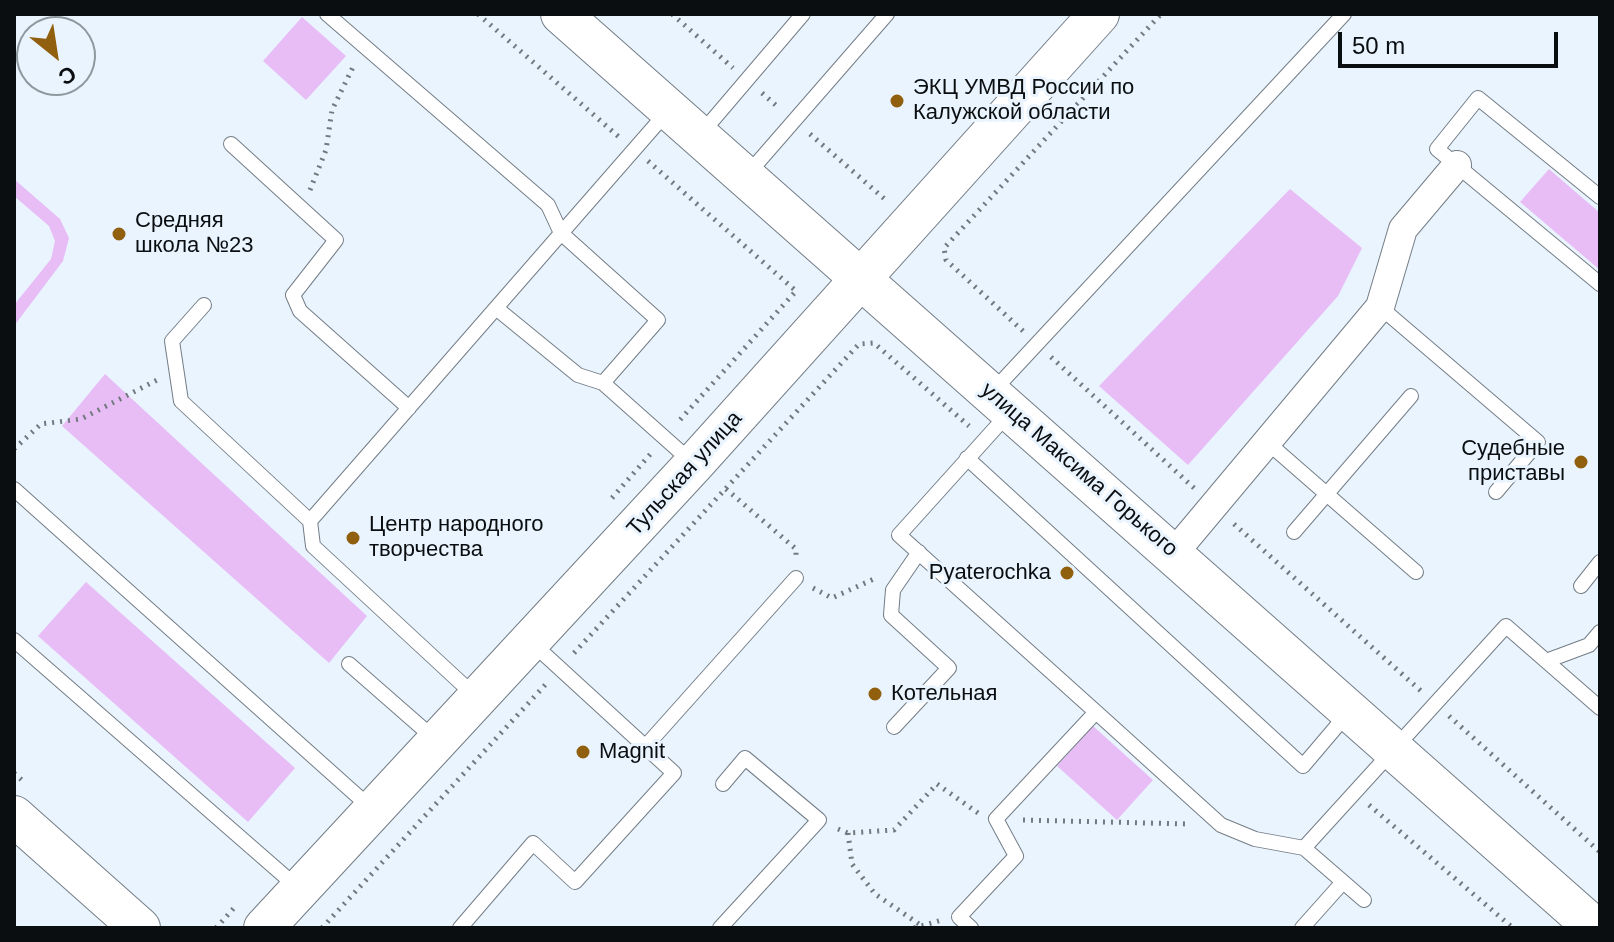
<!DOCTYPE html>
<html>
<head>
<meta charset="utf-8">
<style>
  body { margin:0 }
  #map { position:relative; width:1614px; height:942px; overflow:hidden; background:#e9f4fe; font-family:Helvetica,sans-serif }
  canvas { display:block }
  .frame { position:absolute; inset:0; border:16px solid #0b0e11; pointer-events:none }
  .north { position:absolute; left:16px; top:16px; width:80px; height:80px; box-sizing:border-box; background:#e9f4fe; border:2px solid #90989f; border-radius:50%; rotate:150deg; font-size:22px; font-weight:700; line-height:32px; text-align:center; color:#0b0e11 }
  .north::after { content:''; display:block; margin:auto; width:28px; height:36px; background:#91600f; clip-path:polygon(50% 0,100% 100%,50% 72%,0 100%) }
  .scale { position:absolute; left:1338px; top:32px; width:220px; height:36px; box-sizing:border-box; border:4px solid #0b0e11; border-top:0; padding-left:10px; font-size:24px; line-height:28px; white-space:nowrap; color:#0b0e11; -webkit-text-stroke:6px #e9f4fe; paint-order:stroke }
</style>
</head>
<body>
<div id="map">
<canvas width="1614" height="942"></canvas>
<div class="frame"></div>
<div class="north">С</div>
<div class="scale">50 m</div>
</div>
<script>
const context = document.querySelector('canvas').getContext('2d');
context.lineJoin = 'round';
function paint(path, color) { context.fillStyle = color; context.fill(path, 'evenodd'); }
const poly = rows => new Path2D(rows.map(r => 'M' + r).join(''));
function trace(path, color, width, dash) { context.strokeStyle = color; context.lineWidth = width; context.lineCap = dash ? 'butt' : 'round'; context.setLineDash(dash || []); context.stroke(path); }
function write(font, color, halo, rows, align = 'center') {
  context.font = font + ' Helvetica,sans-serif'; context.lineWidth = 6; context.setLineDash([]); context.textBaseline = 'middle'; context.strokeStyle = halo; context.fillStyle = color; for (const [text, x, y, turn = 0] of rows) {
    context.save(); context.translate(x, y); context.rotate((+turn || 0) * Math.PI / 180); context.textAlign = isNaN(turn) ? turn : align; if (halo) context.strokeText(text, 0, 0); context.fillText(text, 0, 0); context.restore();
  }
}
paint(poly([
  [302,17,346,56,306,100,263,61],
  [1549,169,1600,213,1600,270,1520,202],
  [14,179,60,219,69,238,63,261,14,326,14,305,51,259,55,241,49,226,14,196],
  [1290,189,1362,248,1338,296,1188,465,1099,386],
  [105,374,367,616,329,663,62,426],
  [86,582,295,768,248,822,38,636],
  [1093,726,1153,780,1117,820,1057,766]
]), '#e8bdf6');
const lane = poly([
  [327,14,548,205,561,233,658,320,603,383,694,464],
  [700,135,803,14],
  [231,144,336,240,293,295,300,311,409,408],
  [746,176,887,14],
  [1600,197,1478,98,1437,149,1600,284],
  [204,305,172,341,181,401,310,521,667,112],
  [1380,307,1538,442,1496,492],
  [496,308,578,375,603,383],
  [993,391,1344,14],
  [1008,414,899,535,1096,712],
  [1267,442,1416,572],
  [967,458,1303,766,1348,713],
  [14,489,372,809],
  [310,521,313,546,474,695],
  [1294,532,1411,396],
  [1581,586,1600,562],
  [14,640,297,887],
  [1546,661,1589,645,1600,632],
  [349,664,437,741],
  [894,727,949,668,891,615,893,590,919,552],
  [645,747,796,578],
  [1304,848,1364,900],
  [460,928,533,843,575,882,674,773,531,642],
  [720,928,819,820,745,758,723,784],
  [971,928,959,917,1016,856,996,819,1096,712,1221,825,1255,839,1304,848,1506,626,1600,708],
  [1302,928,1343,882]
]);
const street = poly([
  [1174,553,1380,307,1403,229,1457,165]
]);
const secondary = poly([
  [561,14,1595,928],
  [14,816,140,928],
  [264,928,694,464,1099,14]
]);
trace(lane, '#747d86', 16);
trace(street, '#747d86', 30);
trace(secondary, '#747d86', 42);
trace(poly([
  [478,14,619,137],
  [672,14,733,68],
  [762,93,778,107],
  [810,134,887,201],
  [648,161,796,291,678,422],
  [310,190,326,150,332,110,354,65],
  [1023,331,946,260,944,248,1161,14],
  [1051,357,1194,488],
  [14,449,41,424,81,419,157,380],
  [726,489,796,549,796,560],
  [612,498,653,451],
  [1234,524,1421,691],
  [813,588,832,598,876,578],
  [574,653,859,344,874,343,969,426],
  [1449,716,1600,852],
  [14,773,24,782],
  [1369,805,1513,928],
  [1023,820,1189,824],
  [838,829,848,833,894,830,937,784,978,813],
  [848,833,852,864,875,894,919,924],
  [216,928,234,908],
  [322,928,546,684],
  [914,928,942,920]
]), '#72797f', 5, [2, 6]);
trace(lane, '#fff', 14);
trace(street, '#fff', 28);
trace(secondary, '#fff', 40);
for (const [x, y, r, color] of [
  [897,101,8,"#91600f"],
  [119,234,8,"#91600f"],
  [1581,462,8,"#91600f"],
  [353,538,8,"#91600f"],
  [1067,573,8,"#91600f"],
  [875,694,8,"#91600f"],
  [583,752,8,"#91600f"]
]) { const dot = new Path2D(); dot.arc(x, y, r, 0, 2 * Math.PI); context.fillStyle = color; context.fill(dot); trace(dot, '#e9f4fe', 3); }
write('22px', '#0b0e11', '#e9f4fe', [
  ["ЭКЦ УМВД России по",913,88],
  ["Калужской области",913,113],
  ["Средняя",135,221],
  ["школа №23",135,246],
  ["Судебные",1565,449,"right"],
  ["приставы",1565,474,"right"],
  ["Центр народного",369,525],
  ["творчества",369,550],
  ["Pyaterochka",1051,573,"right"],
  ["Котельная",891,694],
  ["Magnit",599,752]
], 'left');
write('22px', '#0b0e11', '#e9f4fe', [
  ["улица Максима Горького",1079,470,41],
  ["Тульская улица",685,474,-48]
]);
</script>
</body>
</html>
